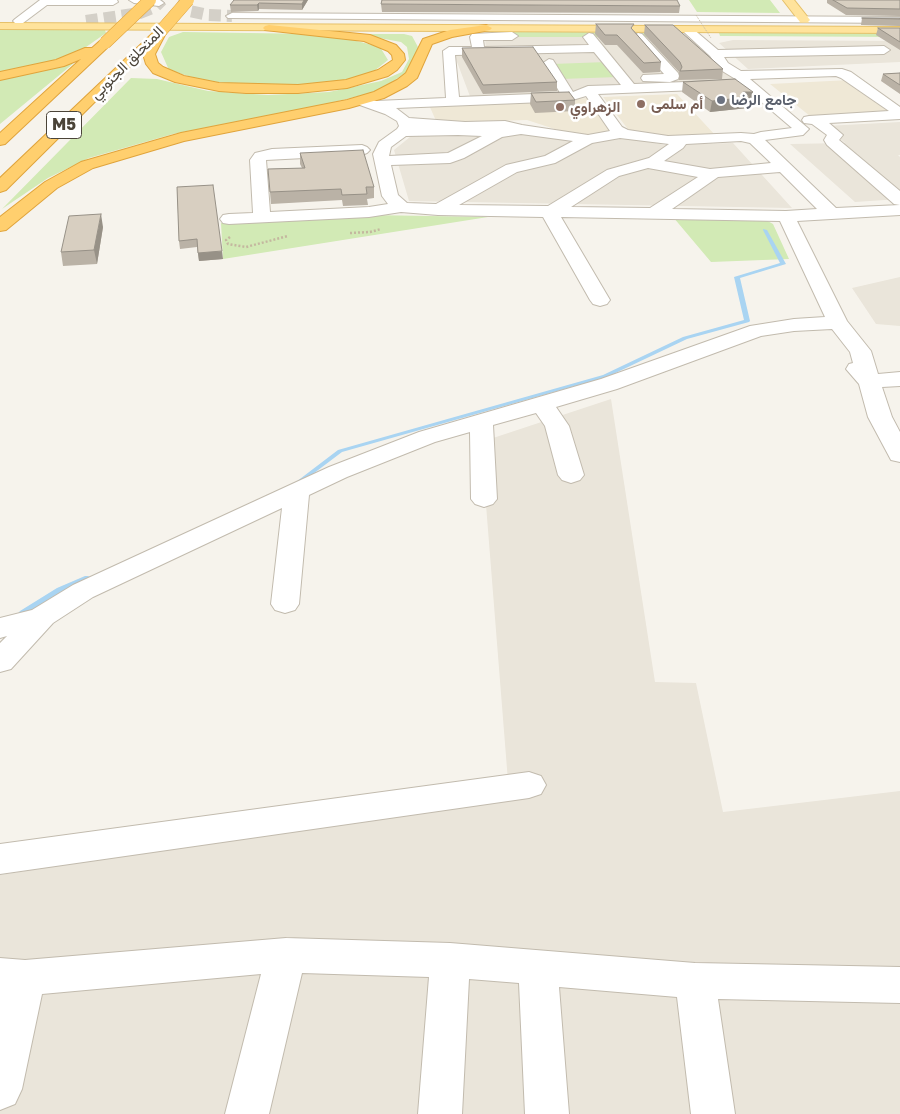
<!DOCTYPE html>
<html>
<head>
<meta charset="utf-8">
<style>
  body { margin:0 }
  canvas { display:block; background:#f6f3ec }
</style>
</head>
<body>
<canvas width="900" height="1114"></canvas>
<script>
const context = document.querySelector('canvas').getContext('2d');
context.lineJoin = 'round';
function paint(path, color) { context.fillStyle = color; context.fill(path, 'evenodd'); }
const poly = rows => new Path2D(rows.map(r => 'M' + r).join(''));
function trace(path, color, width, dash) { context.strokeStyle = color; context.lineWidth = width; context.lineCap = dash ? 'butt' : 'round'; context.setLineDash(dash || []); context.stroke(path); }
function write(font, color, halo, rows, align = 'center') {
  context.font = font + ' "Golos Text",Vazirmatn,sans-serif'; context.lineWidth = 5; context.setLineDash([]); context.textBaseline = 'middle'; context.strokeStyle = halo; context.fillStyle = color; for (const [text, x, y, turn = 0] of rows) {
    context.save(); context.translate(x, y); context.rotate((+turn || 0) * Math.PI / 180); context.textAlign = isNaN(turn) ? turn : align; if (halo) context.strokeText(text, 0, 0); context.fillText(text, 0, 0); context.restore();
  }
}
paint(poly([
  [485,37,680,37,682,39,694,39,747,82,471,99,454,54,486,52],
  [733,40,900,41,900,62,748,69,719,43],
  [900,122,900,155,898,155,900,157,900,199,855,202,790,144,845,143,826,126],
  [511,125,562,138,619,136,665,145,733,143,792,208,409,201,394,150,421,128],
  [900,277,900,326,876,324,852,288],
  [611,399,655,682,696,683,723,812,900,791,900,1114,0,1114,0,875,509,794,481,442]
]), '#eae5da');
paint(poly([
  [850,80,900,115,815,120,770,84],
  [677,94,716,136,662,139,631,133,603,97],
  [591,98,619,132,573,135,527,120,437,123,429,105]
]), '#efe8d6');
paint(poly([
  [689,0,770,0,780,13,697,12],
  [0,28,105,30,106,33,79,52,41,64,0,72],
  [494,31,668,33,680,37,485,37],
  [183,32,314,34,353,40,380,47,388,60,373,72,346,80,291,86,248,86,201,80,169,70,161,52,169,37],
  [842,32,900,33,900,37,720,36,719,33],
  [357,34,404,34,412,36,418,47,411,69,379,91,326,104,173,134,89,158,48,178,2,209,131,78,157,79,208,91,268,95,329,92,381,81,402,72,409,59,407,47,401,42],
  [607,62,618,77,561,79,552,64],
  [74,63,0,124,0,80],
  [369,215,488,217,223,259,221,223],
  [757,215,773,224,789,259,711,262,673,217]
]), '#d2eab5');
paint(poly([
  [763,229,767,230,786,264,740,278,750,321,749,322,687,339,607,377,342,452,297,486,295,487,292,485,338,450,603,375,683,337,744,320,734,277,780,263,763,230,763,229],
  [85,576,88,576,92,578,91,580,63,592,26,615,21,620,18,621,14,618,20,611,57,588,85,576]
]), '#a9d4f2');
trace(poly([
  [185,0,182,7,189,11,208,15,232,16],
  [86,21,140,13,155,7,162,0]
]), '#d4d0c8', 12, [12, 6]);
const minor = poly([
  [40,0,117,0,118,2,113,5,47,5,23,23,15,23,13,21,15,19,40,0],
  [129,0,160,0,164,3,159,6,134,3,129,0],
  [232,13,900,17,900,23,228,18,226,16,232,13],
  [688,27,692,28,718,50,884,46,890,50,884,54,724,57,728,63,741,71,842,69,851,72,900,107,900,119,829,123,843,135,839,140,900,191,900,215,797,221,847,321,871,351,878,374,900,372,900,386,882,387,892,417,900,432,900,462,891,460,868,417,859,384,846,369,849,364,853,363,850,352,832,329,794,331,761,336,617,389,556,407,569,426,584,475,580,480,571,483,562,480,558,475,545,426,536,413,493,425,497,499,493,504,484,507,475,504,471,499,470,432,435,442,347,477,309,495,299,604,295,610,285,613,275,610,271,604,282,508,93,597,53,623,11,669,0,672,0,643,7,636,0,638,0,618,32,610,73,585,329,467,419,432,601,379,750,326,794,319,825,317,780,221,561,217,610,300,607,304,600,306,593,304,590,300,543,217,438,215,401,212,369,217,229,224,223,223,220,219,223,215,229,214,253,213,250,160,255,153,272,149,362,145,367,147,370,150,367,153,362,155,266,160,270,212,369,207,388,204,382,196,373,154,379,142,397,129,399,126,397,121,385,114,357,104,355,101,362,97,376,101,446,98,443,51,449,47,472,47,470,37,472,34,512,32,518,36,512,40,483,40,484,47,589,45,583,37,589,33,593,34,634,84,737,80,719,69,710,56,684,32,682,30,684,28,688,27],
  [594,52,621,85,588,86,573,92,553,60,549,59,543,63,560,93,459,97,455,55,594,52],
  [836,76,841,78,889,111,809,116,804,117,802,120,804,123,812,124,827,135,824,140,827,145,894,204,900,205,836,208,765,140,803,135,809,129,750,79,836,76],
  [745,88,792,128,761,132,754,134,741,133,668,136,628,130,622,127,598,94,745,88],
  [586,96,610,131,588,135,522,125,505,121,465,122,409,118,396,108,569,101,586,96],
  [521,134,573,141,545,156,506,165,436,204,407,203,398,195,391,165,450,163,464,158,502,137,521,134],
  [458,135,482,136,448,153,389,156,391,147,406,136,458,135],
  [620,138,669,144,649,158,607,170,548,206,459,205,517,172,555,163,592,143,620,138],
  [741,141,750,143,771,163,710,169,664,161,683,148,686,144,741,141],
  [648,168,698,177,650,208,571,207,619,176,648,168],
  [780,172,817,209,786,211,672,209,718,177,780,172],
  [638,33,642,34,678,73,679,76,678,79,670,82,643,81,641,78,643,75,664,74,632,37,638,33],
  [529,772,541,776,546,785,541,794,529,798,0,874,0,844,529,772],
  [286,938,450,943,695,963,900,967,900,1003,718,999,735,1114,691,1114,677,997,559,987,569,1114,525,1114,519,983,469,979,462,1114,418,1114,429,977,302,973,269,1114,225,1114,261,974,42,994,22,1089,15,1104,0,1110,0,958,25,960,286,938]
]);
const major = poly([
  [783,0,794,0,810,20,808,22,800,22,783,0],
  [0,23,900,27,900,33,0,29,0,23]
]);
const highway = poly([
  [269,25,370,35,396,45,404,54,405,60,397,70,388,76,347,88,298,93,246,93,219,91,175,82,153,73,146,64,143,54,6,190,0,192,0,178,157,29,161,28,167,31,155,54,158,63,163,67,184,76,219,83,298,85,346,80,378,70,393,60,392,55,388,51,364,41,265,30,263,28,265,26,269,25],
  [486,25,492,28,490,30,452,37,432,44,417,78,407,86,384,98,349,108,184,141,93,168,57,188,6,230,0,231,0,217,45,182,81,162,181,133,347,100,374,92,397,80,406,73,423,39,450,30,486,25],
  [105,39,111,43,109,46,5,144,0,145,0,133,81,59,64,66,0,80,0,72,56,60,85,48,92,48,101,40,105,39]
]);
trace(minor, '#c2bbae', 2);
trace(major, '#e6c16a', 2);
trace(highway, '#e0a43c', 2);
trace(poly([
  [350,233,370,232,381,229],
  [230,237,226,240,228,244,246,247,288,236]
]), '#c4b79f', 2.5, [2, 2]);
paint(minor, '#fff');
paint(major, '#ffe39c');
paint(highway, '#ffcf6e');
const highwayBridge = poly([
  [161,31,188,0],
  [105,43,150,0]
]);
trace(highwayBridge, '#e0a43c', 13, []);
trace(poly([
  [696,15,711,38]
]), '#c4b79f', 1, [1, 1]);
trace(highwayBridge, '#ffcf6e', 12);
paint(poly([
  [308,0,302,10,259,9,258,11,231,12,230,5],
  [827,0,900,0,900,16,846,15,827,3],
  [381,4,680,6,679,13,382,12],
  [862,18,900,18,900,26,861,25],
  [596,24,634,31,661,62,660,72,643,73,617,45,605,45,595,34],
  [645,25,723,69,722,79,679,80,679,72,644,34],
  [878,28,900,28,900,50,876,35],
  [462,48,557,82,557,91,483,94,462,57],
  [900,73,900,94,881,81,883,74],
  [683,82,751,103,749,103,748,108,710,112,682,92],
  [531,93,575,100,575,111,535,113,530,104],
  [300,153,374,187,374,198,367,199,368,205,343,206,342,200,271,204,268,169,302,168,300,164],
  [177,187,223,259,199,261,197,247,180,249,179,241],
  [103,227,97,264,63,266,61,252]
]), '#bab2a6');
paint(poly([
  [304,0,308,0,302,10,302,4],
  [259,3,259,9,258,11,257,5],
  [743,92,753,92,751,103,749,103,748,108,710,112,712,101],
  [101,214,103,227,97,264,94,250],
  [222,251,223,259,199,261,198,253]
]), '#979187');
const building = poly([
  [234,0,304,0,302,4,259,3,257,5,230,5,234,0],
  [382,0,677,0,680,6,381,4,382,0],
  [833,0,900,0,900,9,847,8,833,0],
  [862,18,900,18,900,19,862,18],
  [596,24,634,24,631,28,661,62,644,63,617,35,605,35,596,24],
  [645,25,673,25,723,69,680,71,682,67,680,62,645,25],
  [878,28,900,28,900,42,878,28],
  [533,47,557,82,483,85,462,48,533,47],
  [900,73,900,85,883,74,900,73],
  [735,79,753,92,743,92,750,97,712,101,683,82,735,79],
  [569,92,575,100,536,102,531,93,569,92],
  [363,150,374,187,366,187,367,194,342,195,341,189,270,192,268,169,305,168,300,153,363,150],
  [213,185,222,251,198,253,197,239,179,241,177,187,213,185],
  [101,214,94,250,61,252,69,216,101,214]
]);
paint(building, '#d8cfc1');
trace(building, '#979187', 1);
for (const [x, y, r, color] of [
  [721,100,5,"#6b7280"],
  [641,104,5,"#8d6e63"],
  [560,107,5,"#8d6e63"]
]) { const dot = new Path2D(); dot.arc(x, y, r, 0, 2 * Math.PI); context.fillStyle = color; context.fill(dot); trace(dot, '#fff', 2); }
write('15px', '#4b4439', '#fff', [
  ["المتحلق الجنوبي",127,63,-45]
]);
write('bold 15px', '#5b616d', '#fff', [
  ["جامع الرضا",731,100]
], 'left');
write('bold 15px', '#785e54', '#fff', [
  ["أم سلمى",651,104],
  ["الزهراوي",570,107]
], 'left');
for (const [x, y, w] of [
  [64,125,35]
]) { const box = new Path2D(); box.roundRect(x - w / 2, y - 13.5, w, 27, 4); context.fillStyle = '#fff'; context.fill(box); trace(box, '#4b4439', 1); }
write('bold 16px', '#4b4439', null, [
  ["M5",64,125]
]);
</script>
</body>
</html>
